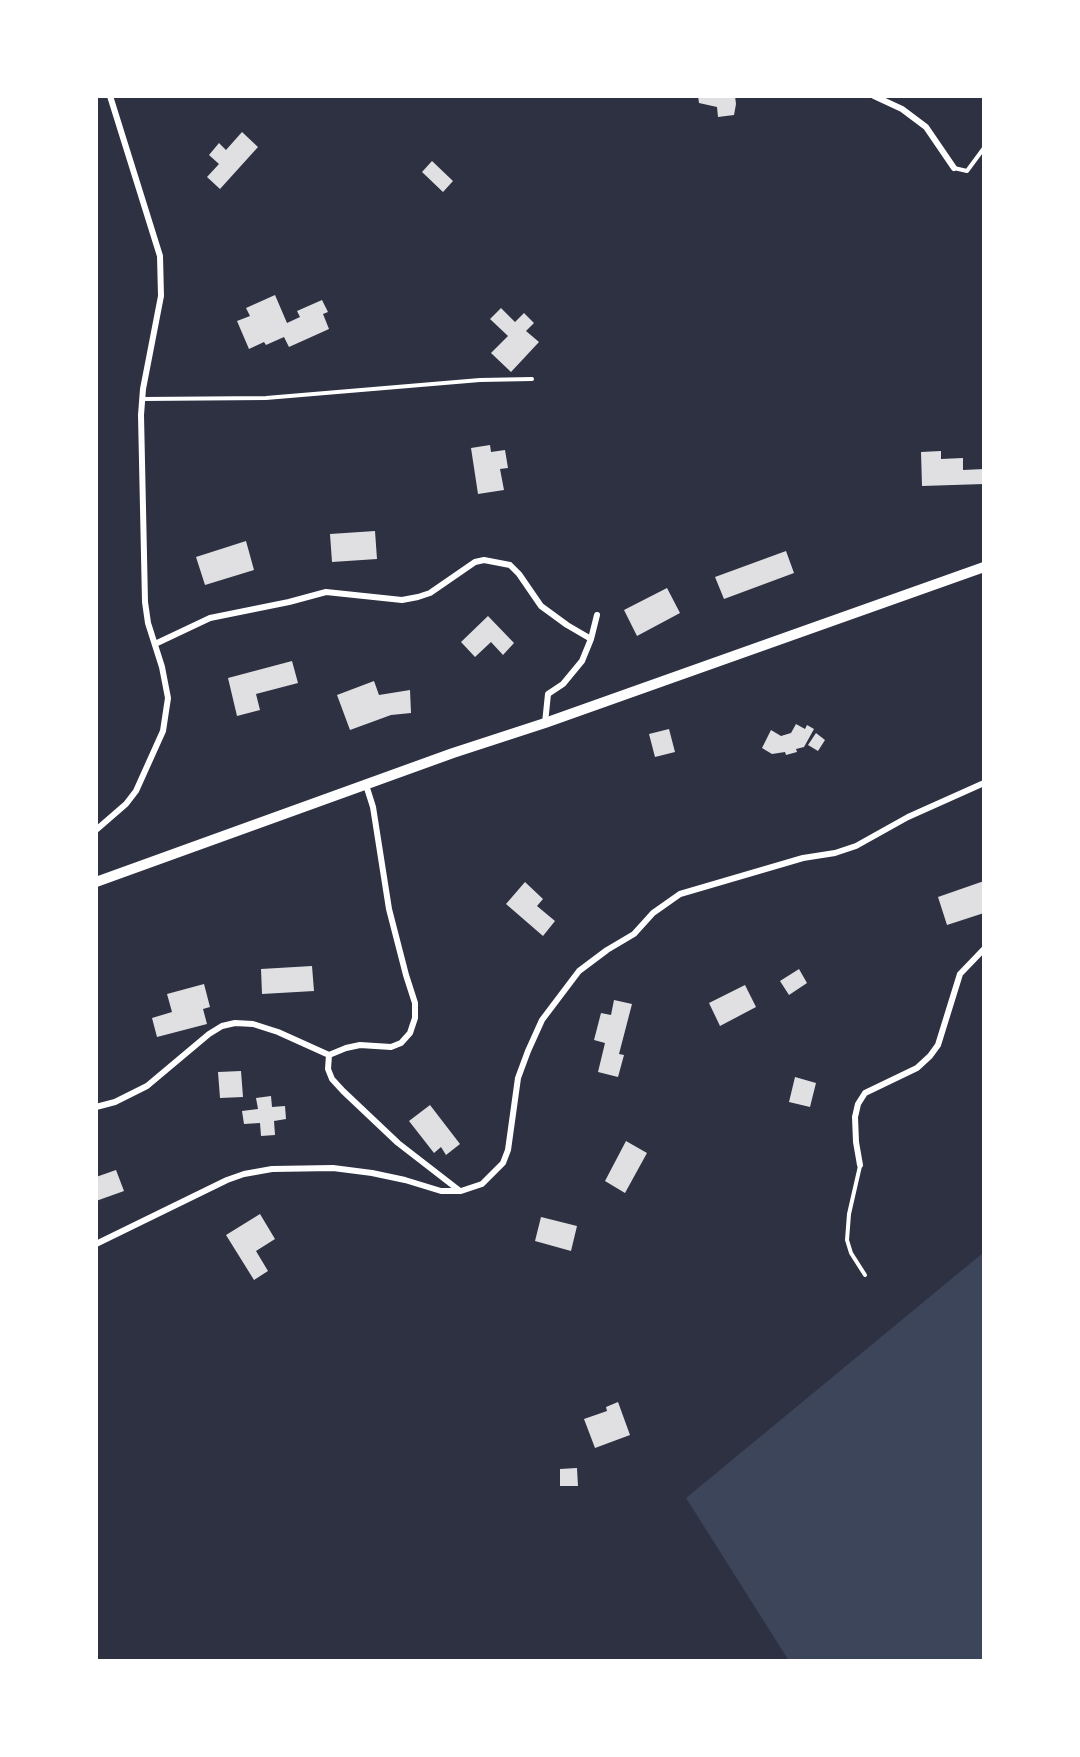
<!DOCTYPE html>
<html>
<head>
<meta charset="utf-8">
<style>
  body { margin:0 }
  #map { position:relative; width:1080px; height:1757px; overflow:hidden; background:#2d3142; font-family:"Zilla Slab",serif }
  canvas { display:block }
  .frame { position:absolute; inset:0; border:98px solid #fff; pointer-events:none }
</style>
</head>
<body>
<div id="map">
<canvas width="1080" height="1757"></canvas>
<div class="frame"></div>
</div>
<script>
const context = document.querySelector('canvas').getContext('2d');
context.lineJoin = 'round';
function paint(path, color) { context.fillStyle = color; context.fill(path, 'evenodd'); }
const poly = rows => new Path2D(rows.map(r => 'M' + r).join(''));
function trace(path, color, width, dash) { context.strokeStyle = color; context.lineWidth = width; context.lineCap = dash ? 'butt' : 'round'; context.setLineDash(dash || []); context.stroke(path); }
paint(poly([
  [984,1252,984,1661,789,1661,686,1498]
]), '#3c4559');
paint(poly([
  [698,96,735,96,736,104,734,115,718,117,717,107,699,103],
  [242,132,258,147,220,189,207,177,219,164,209,155,219,143,226,150],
  [432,161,453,181,443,192,422,172],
  [275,295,287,323,300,317,297,311,322,300,328,312,323,314,329,329,289,347,284,337,266,345,264,342,249,349,237,321,250,316,246,308],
  [501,308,515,322,524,313,534,323,526,331,539,342,511,372,491,353,508,336,490,319],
  [490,445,491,452,505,450,508,468,500,469,504,490,478,494,471,448],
  [941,451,941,459,963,458,963,470,984,469,984,484,922,486,921,452],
  [375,531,377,559,332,562,330,534],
  [246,541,254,570,205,585,196,557],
  [786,551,794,573,724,599,715,577],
  [667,588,680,613,637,636,624,610],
  [488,616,514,643,503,655,491,642,475,657,461,642],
  [292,661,298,683,256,694,260,710,237,716,228,678],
  [374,681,379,695,410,690,411,713,391,715,350,730,337,695],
  [796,724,805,729,807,725,814,729,804,747,796,749,797,752,786,755,785,752,772,754,762,748,771,730,781,736,791,733],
  [669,729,675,752,655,757,649,734],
  [816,733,825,740,818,751,808,745],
  [984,881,984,913,947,925,938,897],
  [525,882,543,899,537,906,555,921,543,936,506,904],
  [312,966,314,991,262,994,261,969],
  [799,969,807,983,789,995,780,981],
  [204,984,210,1007,203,1009,207,1024,157,1037,152,1018,172,1012,167,994],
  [745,985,756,1007,720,1026,709,1003],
  [614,1000,632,1004,619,1054,624,1055,618,1077,598,1072,605,1043,594,1040,601,1013,611,1015],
  [241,1071,243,1097,220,1098,218,1072],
  [795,1077,816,1083,810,1107,789,1102],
  [271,1096,272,1107,285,1106,286,1119,274,1121,275,1135,261,1136,260,1123,244,1124,242,1111,258,1109,256,1098],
  [430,1105,460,1144,446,1155,441,1147,434,1153,409,1121],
  [626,1141,647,1153,625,1193,605,1181],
  [116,1170,124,1191,96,1201,96,1177],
  [260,1214,275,1239,256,1251,268,1271,254,1280,226,1235],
  [541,1217,577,1226,571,1251,535,1241],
  [618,1402,630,1435,595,1448,584,1419,607,1411,606,1407],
  [577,1468,578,1486,560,1486,560,1469]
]), '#e0e0e3');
trace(poly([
  [954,168,967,171,984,148],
  [143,399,266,398,480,380,532,379],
  [860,1166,849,1214,847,1240,851,1253,865,1275]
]), '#fff', 4);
trace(poly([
  [874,96,902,109,926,127,954,168],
  [155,644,210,618,289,602,326,592,402,600,418,597,430,593,475,562,484,560,510,565,519,574,541,606,567,625,591,639],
  [545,723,548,694,563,684,582,661,591,639,597,615],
  [96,830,126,804,136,791,163,731,168,698,162,667,148,623,145,602,141,415,143,389,161,296,160,256,110,96],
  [329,1055,346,1048,360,1045,391,1047,401,1043,410,1033,415,1018,415,1003,406,975,389,909,373,807,366,785],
  [329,1055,328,1069,332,1079,343,1091,398,1143,460,1191],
  [96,1107,115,1102,147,1086,209,1034,222,1026,235,1023,253,1024,278,1032,329,1055],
  [860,1165,856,1142,855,1117,858,1104,865,1093,917,1068,930,1056,938,1045,960,974,984,949],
  [96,1244,227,1180,244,1174,272,1169,333,1168,372,1173,405,1180,441,1191,461,1191,482,1184,503,1163,508,1150,518,1078,528,1051,542,1020,579,971,607,950,634,934,653,913,680,894,803,858,835,853,856,846,908,817,984,783]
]), '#fff', 6);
trace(poly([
  [96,882,453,753,545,723,984,567]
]), '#fff', 10);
</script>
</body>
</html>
